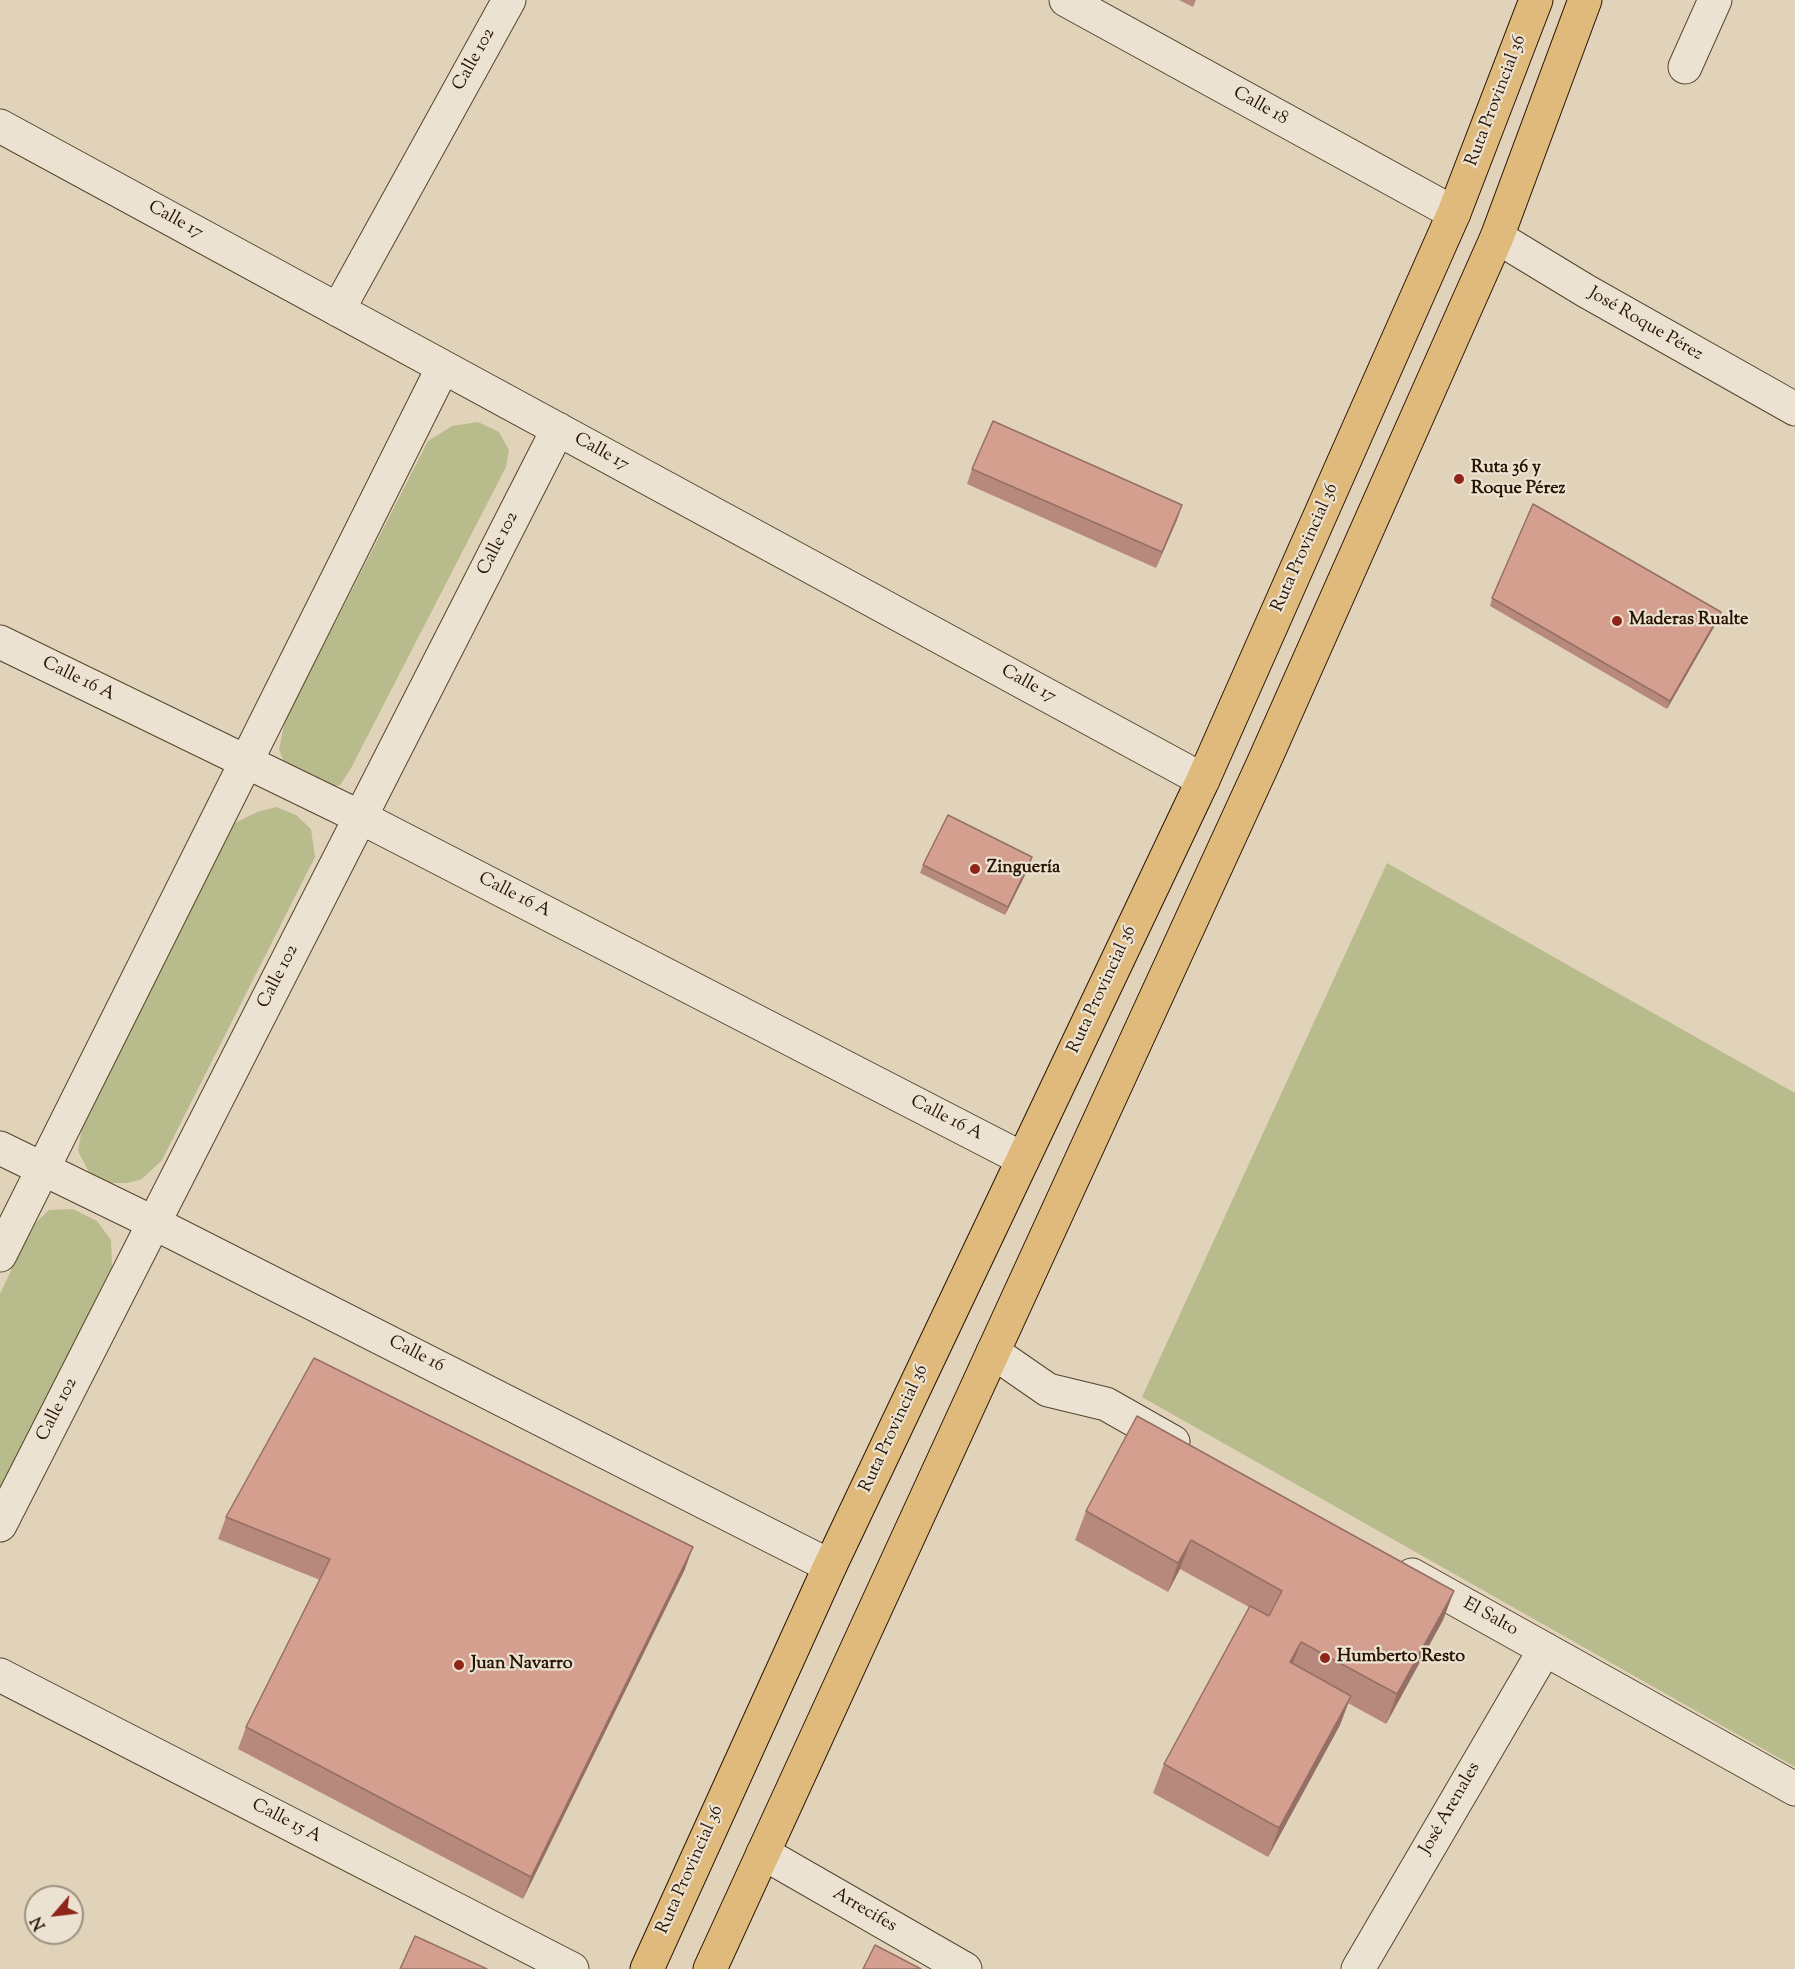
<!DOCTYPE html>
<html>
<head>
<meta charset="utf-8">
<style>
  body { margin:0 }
  #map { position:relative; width:1795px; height:1969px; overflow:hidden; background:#e1d3b9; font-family:"Sorts Mill Goudy",serif }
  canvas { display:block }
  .north { position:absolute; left:24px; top:1885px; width:60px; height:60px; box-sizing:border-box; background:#ece2d2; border:2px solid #9e907e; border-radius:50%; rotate:242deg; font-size:16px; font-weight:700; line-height:24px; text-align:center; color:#281400 }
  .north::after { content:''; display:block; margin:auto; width:21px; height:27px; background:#8f2418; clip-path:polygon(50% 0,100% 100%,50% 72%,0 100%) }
</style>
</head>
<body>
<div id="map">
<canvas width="1795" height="1969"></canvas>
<div class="north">N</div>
</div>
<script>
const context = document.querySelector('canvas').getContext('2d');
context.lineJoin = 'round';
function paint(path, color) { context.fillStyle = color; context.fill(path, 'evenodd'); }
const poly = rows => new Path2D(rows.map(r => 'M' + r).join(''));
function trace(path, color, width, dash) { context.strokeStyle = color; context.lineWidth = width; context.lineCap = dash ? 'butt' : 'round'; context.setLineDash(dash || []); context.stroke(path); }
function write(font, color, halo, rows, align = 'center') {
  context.font = font + ' "Sorts Mill Goudy",serif'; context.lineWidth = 4.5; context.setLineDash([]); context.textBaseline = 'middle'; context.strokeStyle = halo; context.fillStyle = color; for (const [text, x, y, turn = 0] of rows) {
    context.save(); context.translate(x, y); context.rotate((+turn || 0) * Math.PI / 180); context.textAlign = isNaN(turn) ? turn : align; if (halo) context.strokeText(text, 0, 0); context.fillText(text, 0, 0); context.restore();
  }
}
paint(poly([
  [478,422,499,432,509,450,506,467,350,770,340,785,321,789,285,766,279,749,285,721,428,441,452,426],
  [276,807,296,815,311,829,315,857,162,1160,142,1179,127,1183,108,1183,89,1172,78,1151,83,1122,235,823,257,812],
  [1387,863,1795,1093,1795,1767,1142,1397],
  [73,1209,97,1221,111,1240,112,1266,0,1494,0,1294,32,1226,49,1210]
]), '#b8bb8c');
const minor = poly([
  [1066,0,1454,213],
  [1685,67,1715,0],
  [0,126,1203,780],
  [1497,237,1586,291,1795,409],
  [338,310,509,0],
  [0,642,360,817,1023,1159],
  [0,1148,154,1223,830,1566],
  [0,1255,443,367],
  [993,1352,1048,1390,1106,1404,1173,1442],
  [0,1525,558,429],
  [1412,1575,1795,1789],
  [0,1675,572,1969],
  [763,1853,965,1969],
  [1358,1969,1545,1649]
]);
const primary = poly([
  [647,1969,830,1566,1203,780,1454,213,1536,0],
  [710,1969,1263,764,1497,237,1585,0]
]);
trace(minor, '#56442e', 35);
trace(primary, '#281400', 35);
trace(minor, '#ece2d2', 33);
trace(primary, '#e0ba7c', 33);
paint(poly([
  [1179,0,1196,0,1193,7],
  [972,469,1182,505,1156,568,967,484],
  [1492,598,1721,612,1718,620,1667,709,1490,606],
  [923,865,1030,865,1005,915,920,873],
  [1086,1511,1454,1591,1443,1620,1386,1724,1348,1703,1340,1725,1268,1857,1153,1793,1164,1764,1249,1607,1180,1569,1168,1592,1075,1540],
  [226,1517,685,1569,523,1899,238,1749,246,1727,320,1580,218,1539]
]), '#b7897c');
paint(poly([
  [1182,505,1177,520,1156,568,1162,552],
  [1721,612,1718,620,1667,709,1670,701],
  [1032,857,1030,865,1005,915,1008,907],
  [1191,1540,1180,1569,1168,1592,1178,1563],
  [693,1547,685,1569,523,1899,531,1877],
  [1454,1591,1443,1620,1386,1724,1397,1694],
  [1301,1642,1290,1671,1290,1662],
  [1351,1696,1340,1725,1268,1857,1279,1828]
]), '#956f65');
const building = poly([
  [993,421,1182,505,1162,552,972,469,993,421],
  [1533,504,1721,612,1670,701,1492,598,1533,504],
  [948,815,1032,857,1008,907,923,865,948,815],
  [314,1358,693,1547,531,1877,246,1727,330,1559,226,1517,314,1358],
  [1137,1416,1454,1591,1397,1694,1301,1642,1290,1662,1351,1696,1279,1828,1164,1764,1250,1606,1269,1616,1282,1591,1191,1540,1178,1563,1086,1511,1137,1416],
  [415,1936,487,1969,400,1969,415,1936],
  [875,1945,921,1969,863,1969,875,1945]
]);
paint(building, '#d59f90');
trace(building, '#956f65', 1.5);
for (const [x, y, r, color] of [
  [1459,479,6,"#8f2418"],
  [1617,621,6,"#8f2418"],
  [975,869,6,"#8f2418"],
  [1325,1658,6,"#8f2418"],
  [459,1665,6,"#8f2418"]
]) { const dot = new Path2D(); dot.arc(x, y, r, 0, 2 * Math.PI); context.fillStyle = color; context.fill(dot); trace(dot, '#ece2d2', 2); }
write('18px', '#281400', '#ece2d2', [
  ["Calle 102",475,60,-61],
  ["Ruta Provincial 36",1497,101,-69],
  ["Calle 18",1260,107,29],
  ["Calle 17",175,221,29],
  ["José Roque Pérez",1645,325,30],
  ["Calle 17",601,453,29],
  ["Calle 102",499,544,-63],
  ["Ruta Provincial 36",1306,548,-66],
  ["Calle 16 A",78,680,26],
  ["Calle 17",1028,685,29],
  ["Calle 16 A",514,896,27],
  ["Calle 102",279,977,-63],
  ["Ruta Provincial 36",1103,990,-65],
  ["Calle 16 A",946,1119,27],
  ["Calle 16",416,1355,27],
  ["Calle 102",58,1410,-63],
  ["Ruta Provincial 36",895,1429,-65],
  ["El Salto",1490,1618,29],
  ["José Arenales",1451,1809,-60],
  ["Calle 15 A",286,1822,27],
  ["Ruta Provincial 36",691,1870,-66],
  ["Arrecifes",864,1911,30]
]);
write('bold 18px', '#281400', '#ece2d2', [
  ["Ruta 36 y",1471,469],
  ["Roque Pérez",1471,490],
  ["Maderas Rualte",1629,621],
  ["Zinguería",987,869],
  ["Humberto Resto",1337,1658],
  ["Juan Navarro",471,1665]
], 'left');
</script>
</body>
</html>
